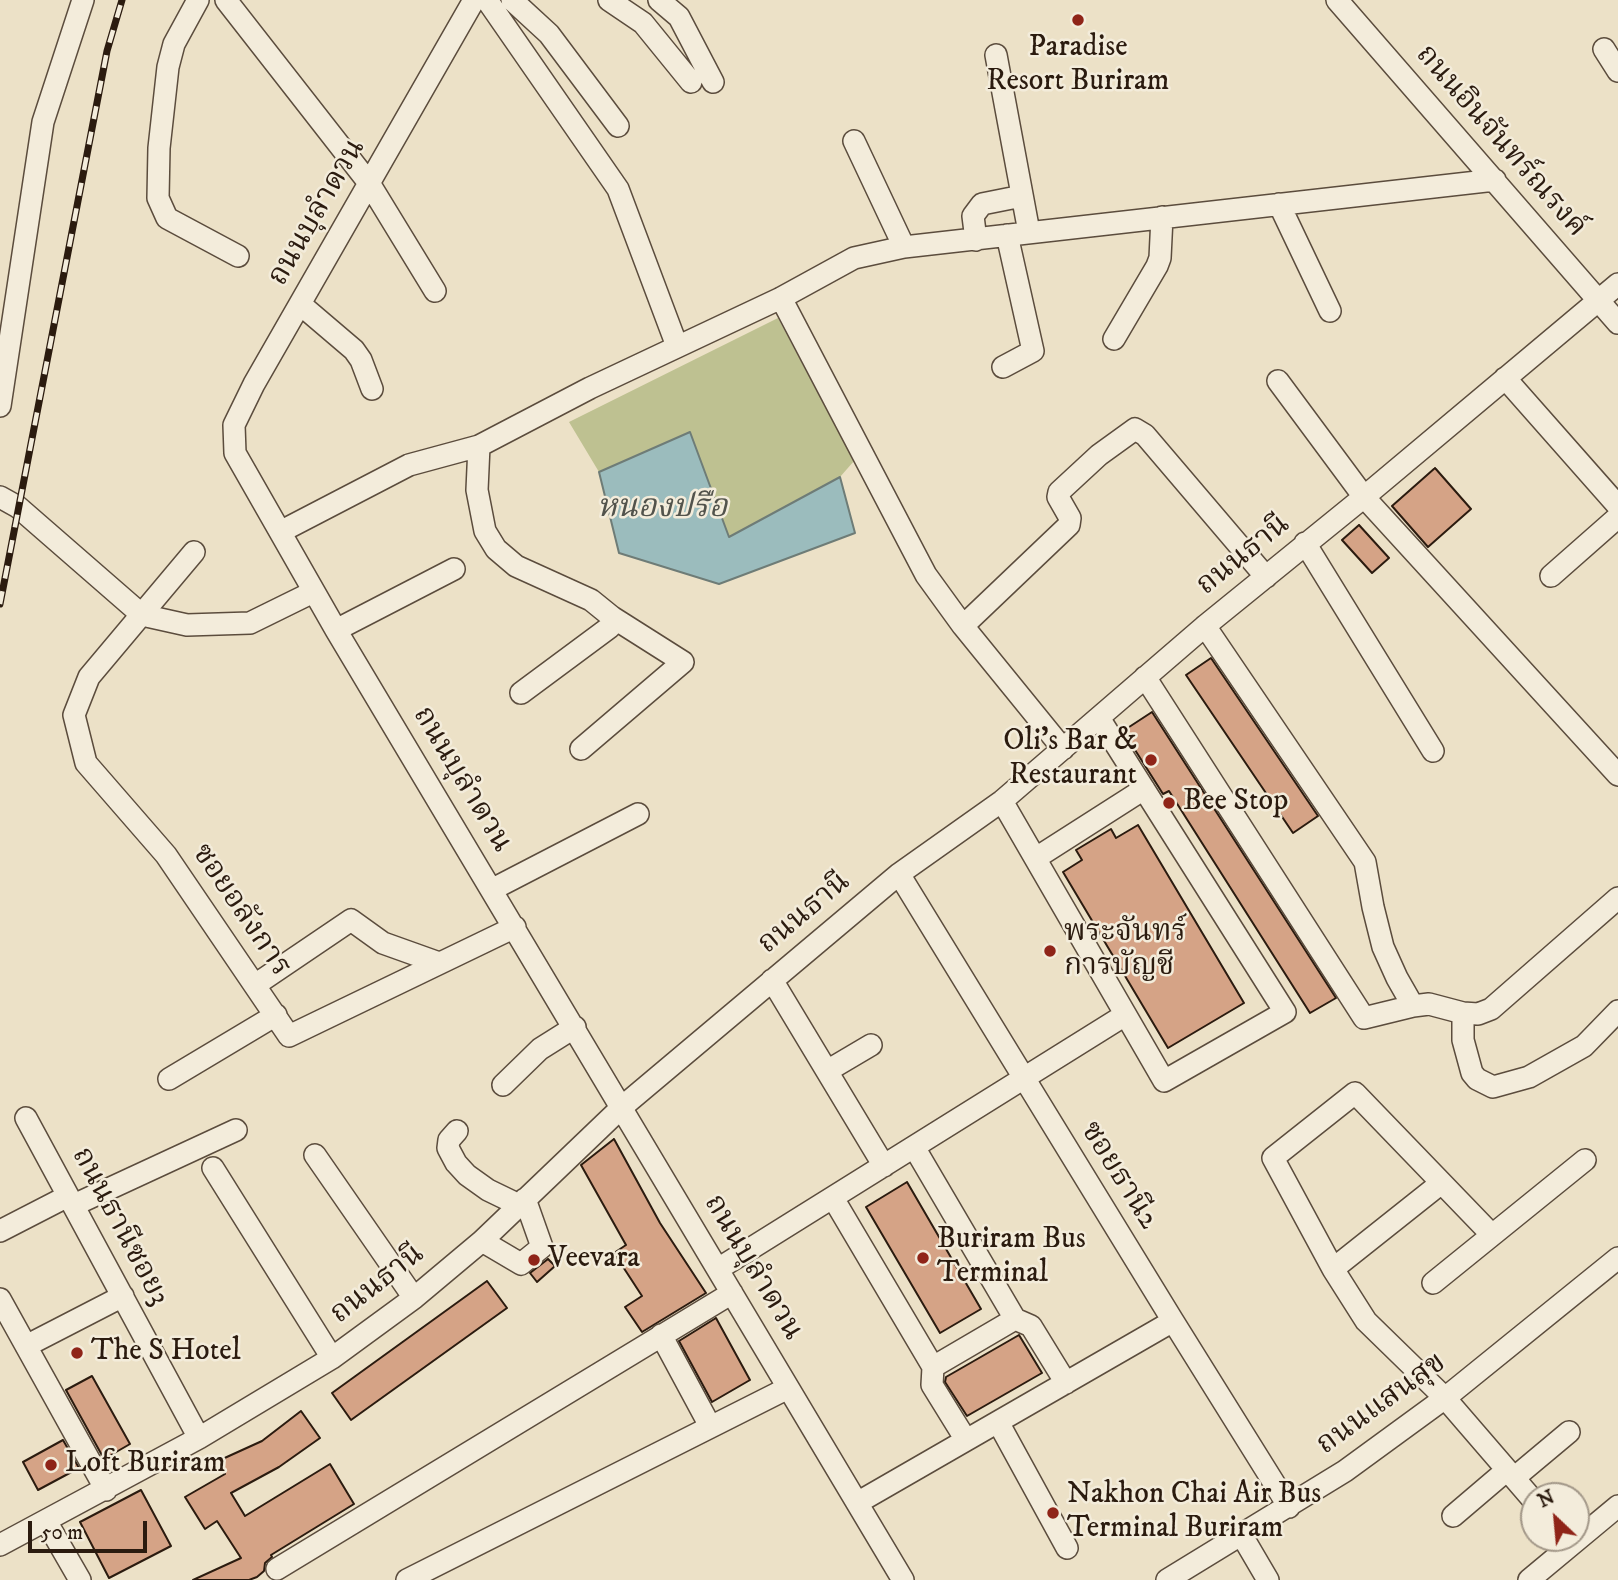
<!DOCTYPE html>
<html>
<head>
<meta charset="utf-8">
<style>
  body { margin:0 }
  #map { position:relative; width:1618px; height:1580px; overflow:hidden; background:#ece1c7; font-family:"IM FELL DW Pica",serif }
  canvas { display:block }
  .north { position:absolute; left:1520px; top:1482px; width:70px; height:70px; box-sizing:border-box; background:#f3ecdb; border:2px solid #a39889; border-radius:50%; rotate:334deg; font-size:19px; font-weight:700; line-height:28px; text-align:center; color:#2b1b0f }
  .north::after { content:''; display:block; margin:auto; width:24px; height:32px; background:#8f2418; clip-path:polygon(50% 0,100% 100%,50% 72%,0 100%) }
  .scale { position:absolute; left:28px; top:1521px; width:119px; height:32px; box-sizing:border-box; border:4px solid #2b1b0f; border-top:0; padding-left:9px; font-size:21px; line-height:24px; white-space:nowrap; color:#2b1b0f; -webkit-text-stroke:5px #f3ecdb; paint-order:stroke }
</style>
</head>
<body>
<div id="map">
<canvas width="1618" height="1580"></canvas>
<div class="north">N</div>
<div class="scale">50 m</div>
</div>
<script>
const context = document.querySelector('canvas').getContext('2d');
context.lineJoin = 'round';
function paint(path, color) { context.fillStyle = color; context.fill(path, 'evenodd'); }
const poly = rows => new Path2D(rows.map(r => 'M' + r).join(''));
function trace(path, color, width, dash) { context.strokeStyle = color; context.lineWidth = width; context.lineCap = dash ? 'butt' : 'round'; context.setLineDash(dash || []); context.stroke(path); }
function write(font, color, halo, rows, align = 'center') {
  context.font = font + ' "IM FELL DW Pica","Noto Serif Thai",serif'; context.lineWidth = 5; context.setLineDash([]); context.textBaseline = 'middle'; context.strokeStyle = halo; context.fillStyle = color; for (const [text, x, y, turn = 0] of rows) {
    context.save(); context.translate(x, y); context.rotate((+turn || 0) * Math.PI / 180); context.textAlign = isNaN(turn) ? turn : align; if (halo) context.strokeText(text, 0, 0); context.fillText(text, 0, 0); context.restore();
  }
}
paint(poly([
  [778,318,854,461,840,477,729,537,690,432,599,472,569,422]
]), '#bec191');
const water = poly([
  [690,432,729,537,840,477,855,533,719,584,619,553,599,472,690,432]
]);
paint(water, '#9bbcbd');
trace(water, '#6e7c77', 2);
const building = poly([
  [1435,468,1471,509,1428,547,1392,506,1435,468],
  [1359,525,1389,558,1372,573,1342,540,1359,525],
  [1211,658,1318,816,1293,833,1186,675,1211,658],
  [1152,712,1336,998,1310,1013,1169,791,1163,794,1123,731,1152,712],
  [1138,825,1244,1003,1168,1048,1063,872,1082,860,1076,850,1111,829,1116,838,1138,825],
  [614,1139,660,1223,706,1293,642,1332,625,1307,642,1296,614,1253,626,1245,581,1165,614,1139],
  [907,1182,981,1309,940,1333,866,1207,907,1182],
  [548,1259,555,1266,537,1282,530,1273,548,1259],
  [487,1281,507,1308,351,1420,332,1393,487,1281],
  [716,1318,750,1380,712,1402,679,1341,716,1318],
  [1019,1335,1042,1373,967,1416,945,1382,946,1377,1019,1335],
  [92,1376,130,1444,104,1459,66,1390,92,1376],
  [301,1411,320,1438,279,1467,231,1493,245,1516,330,1464,354,1504,271,1555,272,1557,265,1563,264,1571,257,1577,249,1580,193,1580,241,1558,217,1521,205,1529,185,1497,225,1474,218,1461,262,1441,301,1411],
  [63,1440,79,1468,38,1490,23,1462,63,1440],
  [141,1490,171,1546,109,1578,80,1522,141,1490]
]);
paint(building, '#d5a386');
trace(building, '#2b1b0f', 2);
const minor = poly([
  [198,0,174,44,168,67,159,148,158,198,167,218,238,256],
  [226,0,369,183,435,291],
  [474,0,254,384,234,425,235,453,336,630,903,1580],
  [487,0,618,189,677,346],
  [512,0,549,34,618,126],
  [609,0,643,23,691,82],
  [659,0,679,17,713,82],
  [1337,0,1618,323],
  [1604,49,1618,71],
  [996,55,1029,232],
  [854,141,904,247],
  [1279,204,1330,311],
  [976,240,973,216,982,204,1022,196],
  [781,298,926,575,963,626,1063,749],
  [300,304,354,350,361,360,372,389],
  [1114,339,1157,266,1160,258,1162,217],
  [1003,367,1033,351,1007,235],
  [1505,378,1618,506],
  [1278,381,1364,497,1618,775],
  [0,406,43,122,83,0],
  [479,446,477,490,485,531,496,549,516,566,591,600,612,617,610,627,521,693],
  [0,497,18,507,142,615,187,625,250,623,313,592],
  [280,532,409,465,479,446,590,388,781,298,854,258,904,247,1495,180],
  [1305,543,1433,751],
  [194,552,89,677,74,715,86,763,166,855,289,1036,515,927],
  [1551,576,1618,517],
  [963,626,1069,525,1070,518,1058,497,1059,492,1099,455,1135,429,1145,435,1266,577],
  [1205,626,1365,862,1373,907,1383,947,1397,978,1413,1006],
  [336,630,454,569],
  [1145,677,1364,1018,1413,1006,1429,1004,1463,1013,1478,1014,1491,1009,1618,898],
  [581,749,683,662,612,617],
  [1002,801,1164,1081,1285,1012,1099,718],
  [1036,858,1144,789],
  [899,874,1173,1321,1289,1507],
  [493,889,638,814],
  [772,980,884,1166],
  [255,985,351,920,383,943,439,963],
  [1463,1013,1463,1040,1472,1073,1477,1079,1493,1087,1529,1077,1584,1046,1618,1011],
  [827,1071,871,1045],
  [169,1079,276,1015],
  [503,1085,540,1049,575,1027],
  [26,1118,199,1438],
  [457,1131,449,1140,448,1148,456,1163,467,1175,488,1190,519,1205],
  [914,1147,1015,1319],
  [315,1155,414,1298],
  [213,1168,332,1358],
  [833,1198,933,1367],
  [74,1205,236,1130],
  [0,1231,68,1196],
  [1492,1235,1355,1093,1273,1158,1333,1269,1366,1321,1445,1398,1533,1500],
  [482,1241,521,1264,542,1247,525,1199],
  [718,1269,1125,1015],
  [1333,1269,1440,1184],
  [1433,1283,1585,1160],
  [0,1299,106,1490],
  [661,1335,710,1426],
  [26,1346,123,1296],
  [998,1422,1067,1548],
  [966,1440,932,1385,933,1367,1015,1319,1031,1326,1066,1383],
  [1514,1478,1569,1432],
  [857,1503,1173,1321],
  [1453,1516,1507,1470],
  [46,1521,80,1580],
  [1241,1534,1268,1580],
  [0,1545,199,1438,332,1358,414,1298,482,1241,622,1107,899,874,1002,801,1205,626,1364,497,1618,284],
  [277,1569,732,1293],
  [407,1580,788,1388],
  [1167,1580,1345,1471,1445,1398,1618,1258],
  [1529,1580,1618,1506]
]);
trace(minor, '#5b4c3d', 24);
trace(minor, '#f3ecdb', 21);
const rail = poly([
  [0,604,107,51,122,0]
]);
trace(rail, '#2b1b0f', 7);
trace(rail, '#f3ecdb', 4.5, [13]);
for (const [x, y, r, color] of [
  [1078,20,7,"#8f2418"],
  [1151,760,7,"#8f2418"],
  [1169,803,7,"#8f2418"],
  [1050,951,7,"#8f2418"],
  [923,1258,7,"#8f2418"],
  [534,1260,7,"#8f2418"],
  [77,1353,7,"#8f2418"],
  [51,1465,7,"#8f2418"],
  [1053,1513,7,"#8f2418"]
]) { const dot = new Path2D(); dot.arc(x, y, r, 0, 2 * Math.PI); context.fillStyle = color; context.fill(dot); trace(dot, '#f3ecdb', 2.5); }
write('30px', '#2b1b0f', '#f3ecdb', [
  ["Paradise",1078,49,"center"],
  ["Resort Buriram",1078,83,"center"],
  ["Oli's Bar &",1137,743,"right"],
  ["Restaurant",1137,777,"right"],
  ["Bee Stop",1183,803],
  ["พระจันทร์",1064,934],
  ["การบัญชี",1064,968],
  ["Buriram Bus",937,1241],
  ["Terminal",937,1275],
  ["Veevara",548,1260],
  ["The S Hotel",91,1353],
  ["Loft Buriram",65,1465],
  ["Nakhon Chai Air Bus",1067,1496],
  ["Terminal Buriram",1067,1530]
], 'left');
write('30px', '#2b1b0f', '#f3ecdb', [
  ["ถนนอินจันทร์ณรงค์",1500,142,49],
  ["ถนนบุลำดวน",318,213,-60],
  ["ถนนธานี",1244,556,-39],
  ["ถนนบุลำดวน",461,780,59],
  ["ซอยอลังการ",240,911,56],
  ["ถนนธานี",805,914,-40],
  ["ซอยธานี2",1118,1176,58],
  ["ถนนธานีซอย3",119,1227,62],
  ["ถนนบุลำดวน",752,1268,59],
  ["ถนนธานี",378,1285,-38],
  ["ถนนแสนสุข",1382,1405,-36]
]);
write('italic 32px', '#52534c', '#f3ecdb', [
  ["หนองปรือ",662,509]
]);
</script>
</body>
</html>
